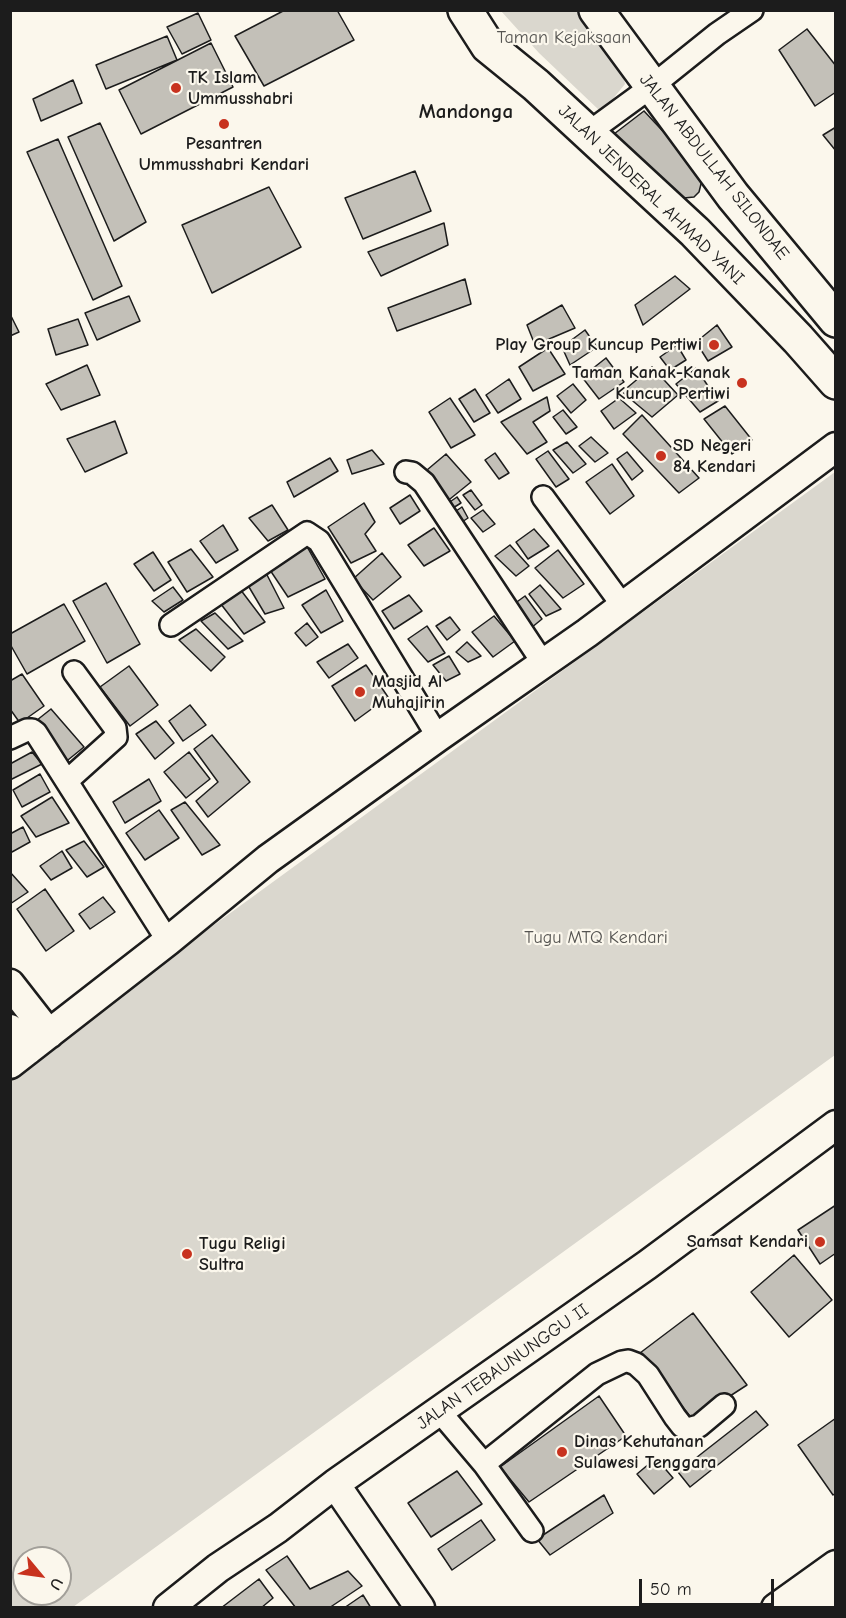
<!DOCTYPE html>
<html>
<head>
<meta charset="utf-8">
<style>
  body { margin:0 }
  #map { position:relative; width:846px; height:1618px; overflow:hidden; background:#fbf7ec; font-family:"Comic Neue",sans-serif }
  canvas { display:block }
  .frame { position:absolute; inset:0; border:12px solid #1c1c1c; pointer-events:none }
  .north { position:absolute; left:12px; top:1546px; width:60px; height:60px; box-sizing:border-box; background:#fbf7ec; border:2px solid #a29f99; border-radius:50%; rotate:119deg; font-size:16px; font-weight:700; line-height:24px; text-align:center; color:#1c1c1c }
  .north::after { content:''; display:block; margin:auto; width:21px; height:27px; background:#c8321e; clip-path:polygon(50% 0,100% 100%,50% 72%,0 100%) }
  .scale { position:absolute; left:639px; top:1579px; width:135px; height:27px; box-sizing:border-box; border:3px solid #1c1c1c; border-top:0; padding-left:8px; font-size:18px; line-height:21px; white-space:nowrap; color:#1c1c1c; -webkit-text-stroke:4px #fbf7ec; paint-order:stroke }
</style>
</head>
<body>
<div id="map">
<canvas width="846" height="1618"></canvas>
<div class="frame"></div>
<div class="north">U</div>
<div class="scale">50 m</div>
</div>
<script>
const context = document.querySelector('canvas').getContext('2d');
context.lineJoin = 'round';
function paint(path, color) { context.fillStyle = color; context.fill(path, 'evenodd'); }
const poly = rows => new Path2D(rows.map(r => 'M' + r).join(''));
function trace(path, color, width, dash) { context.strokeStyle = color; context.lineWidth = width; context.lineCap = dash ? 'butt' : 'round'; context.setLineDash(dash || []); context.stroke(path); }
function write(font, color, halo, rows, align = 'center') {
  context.font = font + ' "Comic Neue",sans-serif'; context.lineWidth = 4.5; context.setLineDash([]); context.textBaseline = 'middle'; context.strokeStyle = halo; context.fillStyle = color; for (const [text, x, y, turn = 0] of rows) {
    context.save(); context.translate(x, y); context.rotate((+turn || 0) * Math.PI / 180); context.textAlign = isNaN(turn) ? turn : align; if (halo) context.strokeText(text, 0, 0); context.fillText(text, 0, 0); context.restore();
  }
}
paint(poly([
  [501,11,577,11,623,72,625,84,603,111,600,111,539,53],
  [835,472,835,1055,73,1607,11,1608,11,1073],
  [24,1558,60,1558,60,1594,24,1594]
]), '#dad7ce');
const building = poly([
  [285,10,337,10,354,40,264,86,235,36,285,10],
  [198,13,211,40,182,54,167,27,198,13],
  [807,29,836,66,836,92,815,106,779,50,807,29],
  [167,36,177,60,106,89,96,65,167,36],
  [211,43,233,87,141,134,119,90,211,43],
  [73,80,82,103,41,121,33,99,73,80],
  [644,111,673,142,702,180,699,192,694,197,684,198,614,134,644,111],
  [100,123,146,222,114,241,68,137,100,123],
  [836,127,836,151,823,135,836,127],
  [58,139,122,286,93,300,27,152,58,139],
  [415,171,431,211,363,239,345,198,415,171],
  [269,187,301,247,212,293,182,225,269,187],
  [444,223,448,245,381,276,368,252,444,223],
  [675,276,690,289,643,325,635,305,675,276],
  [465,279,471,304,397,331,388,308,465,279],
  [129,296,140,321,97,340,85,313,129,296],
  [562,305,575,328,535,345,527,325,562,305],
  [10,314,19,332,10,336,10,314],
  [78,319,88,345,56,355,48,329,78,319],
  [717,325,732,347,708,361,696,342,717,325],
  [585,330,597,347,570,365,562,347,585,330],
  [677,345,686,360,670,370,660,357,677,345],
  [548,348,565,374,533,391,519,367,548,348],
  [606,358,624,382,599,399,582,377,606,358],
  [87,365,100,395,61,410,46,384,87,365],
  [652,367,678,395,652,417,622,392,652,367],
  [696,368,718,401,700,412,676,384,696,368],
  [509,379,521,399,498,413,486,395,509,379],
  [573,384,586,400,571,413,557,396,573,384],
  [475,389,490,413,474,422,459,399,475,389],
  [547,397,550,411,533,422,547,442,527,454,501,422,547,397],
  [450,398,475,435,451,448,429,412,450,398],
  [619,398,636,413,614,429,601,411,619,398],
  [725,406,752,440,732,454,704,419,725,406],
  [563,410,577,427,566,434,553,417,563,410],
  [642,415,699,478,679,493,623,434,642,415],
  [115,421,127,453,85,472,67,439,115,421],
  [591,437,608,453,595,462,579,446,591,437],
  [567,442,586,464,573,473,553,450,567,442],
  [372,450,384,464,352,474,347,460,372,450],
  [548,451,569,479,556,487,536,459,548,451],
  [627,452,643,471,632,480,617,459,627,452],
  [495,453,509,473,499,479,485,460,495,453],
  [446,454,471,482,445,503,421,475,446,454],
  [330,458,338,471,294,497,287,482,330,458],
  [612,464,634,496,610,514,586,482,612,464],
  [471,490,482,505,475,510,463,495,471,490],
  [410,495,420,511,400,524,390,508,410,495],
  [457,497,461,503,448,511,444,506,457,497],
  [364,503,375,522,365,534,376,551,351,563,328,527,364,503],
  [272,505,288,530,268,541,249,518,272,505],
  [462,507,468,518,459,524,450,515,462,507],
  [483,510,495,524,483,532,471,518,483,510],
  [223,525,238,550,216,563,200,541,223,525],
  [434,528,450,551,424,566,408,545,434,528],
  [534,529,549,546,528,559,516,542,534,529],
  [305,543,325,579,288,597,266,564,305,543],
  [510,545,529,566,516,576,495,556,510,545],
  [191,549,213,577,187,592,168,562,191,549],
  [558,550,584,584,563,598,535,568,558,550],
  [153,552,171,580,154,591,134,564,153,552],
  [382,553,401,577,373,600,353,579,382,553],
  [265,571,284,608,265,614,246,582,265,571],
  [106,583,140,644,107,663,73,601,106,583],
  [237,585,265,622,244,634,217,599,237,585],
  [540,585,561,609,546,616,529,594,540,585],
  [173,587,183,600,164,612,152,601,173,587],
  [326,590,343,621,321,633,302,605,326,590],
  [409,595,422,611,394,629,382,611,409,595],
  [525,596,542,619,531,628,514,604,525,596],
  [64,604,85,641,27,674,10,644,10,634,64,604],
  [215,613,243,641,228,649,201,621,215,613],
  [494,616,515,641,493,657,472,632,494,616],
  [450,617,460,630,447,640,436,626,450,617],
  [307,623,318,637,306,646,295,633,307,623],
  [427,626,445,653,428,662,408,639,427,626],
  [196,629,225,657,211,671,179,640,196,629],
  [467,642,481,656,468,662,456,652,467,642],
  [348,644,358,658,329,678,317,662,348,644],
  [449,656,460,674,446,681,433,665,449,656],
  [366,665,388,697,355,721,332,686,366,665],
  [129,666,158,705,130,726,100,687,129,666],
  [22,674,44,706,20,723,10,709,10,681,22,674],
  [190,705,206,725,183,741,169,721,190,705],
  [51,709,84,747,63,764,32,724,51,709],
  [156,721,174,743,155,759,136,734,156,721],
  [212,735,250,782,208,817,196,801,218,782,194,749,212,735],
  [32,752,42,764,10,780,10,764,32,752],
  [189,752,210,779,186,798,164,772,189,752],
  [40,774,50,792,22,807,13,790,40,774],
  [149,779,161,801,125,823,113,802,149,779],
  [52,797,69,823,36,837,21,816,52,797],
  [185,802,220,845,202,855,171,810,185,802],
  [159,810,179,838,145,860,126,833,159,810],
  [23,827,30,842,12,852,10,849,10,834,23,827],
  [84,841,104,867,87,877,66,850,84,841],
  [62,851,72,868,51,880,40,866,62,851],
  [10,872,28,892,10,904,10,872],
  [45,889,74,931,46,951,17,909,45,889],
  [103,897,115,912,90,929,79,914,103,897],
  [836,1205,836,1253,820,1264,798,1230,836,1205],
  [794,1255,832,1300,789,1337,751,1292,794,1255],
  [693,1313,747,1385,693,1420,640,1353,693,1313],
  [599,1396,626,1436,529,1502,500,1467,599,1396],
  [756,1411,768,1425,690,1487,678,1472,756,1411],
  [836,1418,836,1493,833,1495,798,1445,836,1418],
  [656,1458,673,1478,654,1494,637,1474,656,1458],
  [457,1471,482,1504,431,1537,408,1503,457,1471],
  [604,1495,613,1513,550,1555,537,1539,604,1495],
  [481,1520,495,1540,452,1570,438,1549,481,1520],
  [287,1556,310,1589,348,1571,362,1586,329,1608,296,1608,266,1570,287,1556],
  [259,1579,273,1598,261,1608,221,1608,259,1579],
  [363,1595,371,1608,344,1608,363,1595]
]);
paint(building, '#c3c0b8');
trace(building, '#1c1c1c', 1.5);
const street = poly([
  [588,133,651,87,717,34,752,10],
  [406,472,412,473,424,483,543,663],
  [543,497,623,606],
  [171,625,307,533,319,541,438,737],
  [10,738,27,730,32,730,36,733,168,941],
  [67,781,116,737,115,728,74,672],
  [440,1412,484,1464,532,1531],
  [484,1464,597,1374,622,1362,628,1361,636,1364,648,1375,675,1417,682,1426,688,1429,699,1426,724,1405]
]);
const secondary = poly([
  [10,984,49,1034],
  [10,1029,28,1050],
  [10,1064,168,941,268,859,438,737,587,633,836,447],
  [335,1484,420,1608],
  [168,1608,218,1568,278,1528,335,1484,647,1265,836,1125],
  [776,1608,836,1565],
  [813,1608,836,1592]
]);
const highway = poly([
  [465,10,488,46,536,85,695,232,798,339,836,382],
  [596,10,733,196,836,320]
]);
trace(street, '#1c1c1c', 26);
trace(secondary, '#1c1c1c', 33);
trace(highway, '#1c1c1c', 38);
trace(street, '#fbf7ec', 21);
trace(secondary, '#fbf7ec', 28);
trace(highway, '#fbf7ec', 33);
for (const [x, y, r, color] of [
  [176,88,6,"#c8321e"],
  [224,124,6,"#c8321e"],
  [714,345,6,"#c8321e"],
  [742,383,6,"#c8321e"],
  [661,456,6,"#c8321e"],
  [360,692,6,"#c8321e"],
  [820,1242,6,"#c8321e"],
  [187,1254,6,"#c8321e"],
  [562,1452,6,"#c8321e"]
]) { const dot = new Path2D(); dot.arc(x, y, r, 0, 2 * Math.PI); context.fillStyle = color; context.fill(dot); trace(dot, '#fbf7ec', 2); }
write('18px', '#555451', '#fbf7ec', [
  ["Taman Kejaksaan",564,38],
  ["Tugu MTQ Kendari",596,938]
]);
write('bold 18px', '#1c1c1c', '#fbf7ec', [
  ["TK Islam",188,78],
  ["Ummusshabri",188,99],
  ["Pesantren",224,144,"center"],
  ["Ummusshabri Kendari",224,165,"center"],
  ["Play Group Kuncup Pertiwi",702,345,"right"],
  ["Taman Kanak-Kanak",730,373,"right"],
  ["Kuncup Pertiwi",730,394,"right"],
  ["SD Negeri",673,446],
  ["84 Kendari",673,467],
  ["Masjid Al",372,682],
  ["Muhajirin",372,703],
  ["Samsat Kendari",808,1242,"right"],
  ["Tugu Religi",199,1244],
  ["Sultra",199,1265],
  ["Dinas Kehutanan",574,1442],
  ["Sulawesi Tenggara",574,1463]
], 'left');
write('18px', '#1c1c1c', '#fbf7ec', [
  ["JALAN ABDULLAH SILONDAE",714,167,52],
  ["JALAN JENDERAL AHMAD YANI",651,195,44],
  ["JALAN TEBAUNUNGGU II",503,1367,-35]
]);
write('bold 21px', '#1c1c1c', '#fbf7ec', [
  ["Mandonga",466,112]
]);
</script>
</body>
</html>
